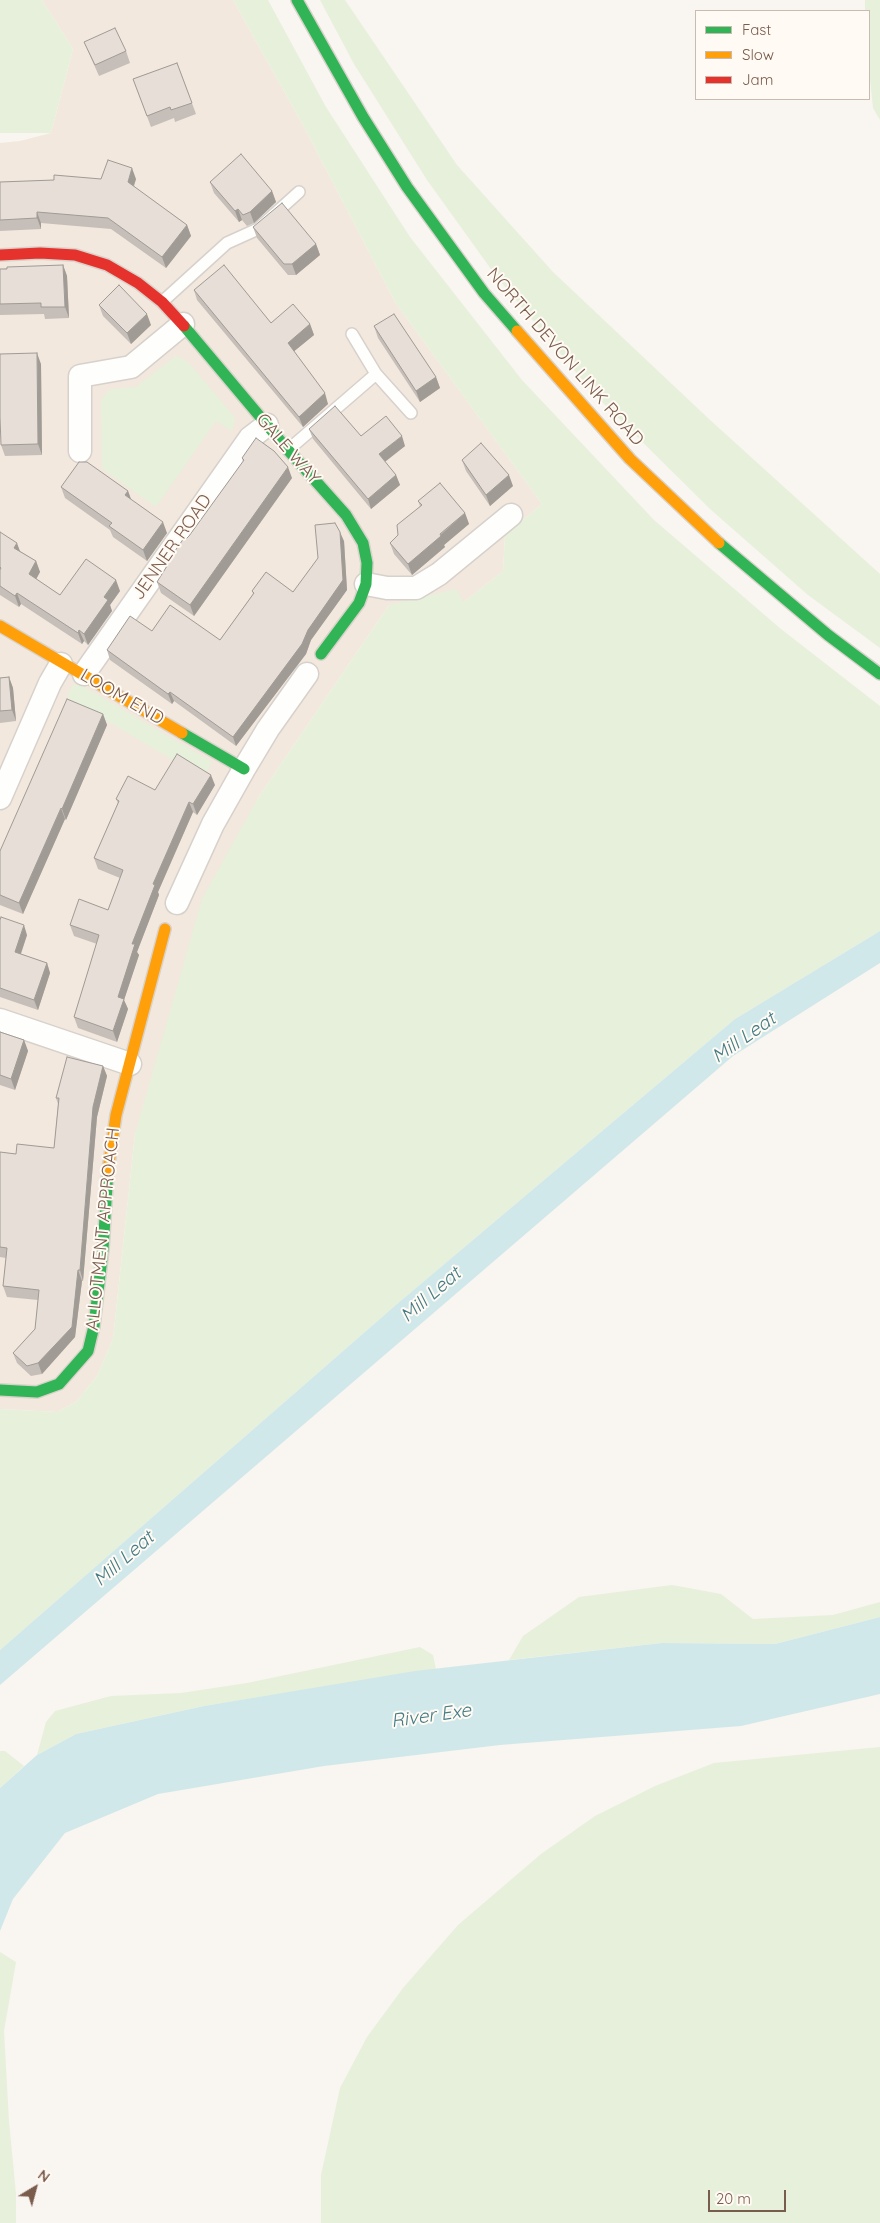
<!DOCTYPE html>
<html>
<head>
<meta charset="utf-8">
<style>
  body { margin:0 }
  #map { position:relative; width:880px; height:2223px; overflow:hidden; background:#f9f5f0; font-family:Quicksand,sans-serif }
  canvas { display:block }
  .legend { position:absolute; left:695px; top:10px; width:175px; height:90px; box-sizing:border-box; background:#fffaf3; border:1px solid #cabbb1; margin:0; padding:6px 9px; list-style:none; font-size:15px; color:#7a5c4d }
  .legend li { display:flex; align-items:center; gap:10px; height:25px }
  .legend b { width:25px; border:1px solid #cabbb1 }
  .north { position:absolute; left:10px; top:2163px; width:50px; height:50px; -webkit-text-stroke:4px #fffaf3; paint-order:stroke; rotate:37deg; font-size:14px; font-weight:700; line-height:20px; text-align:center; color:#7a5c4d }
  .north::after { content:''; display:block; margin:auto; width:18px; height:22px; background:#7a5c4d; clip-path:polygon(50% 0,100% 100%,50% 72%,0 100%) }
  .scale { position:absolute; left:708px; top:2190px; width:78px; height:22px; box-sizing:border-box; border:2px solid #7a5c4d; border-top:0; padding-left:6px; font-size:15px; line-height:18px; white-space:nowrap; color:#7a5c4d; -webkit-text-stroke:4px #fffaf3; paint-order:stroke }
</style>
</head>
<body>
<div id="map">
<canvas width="880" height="2223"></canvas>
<ul class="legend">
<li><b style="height:6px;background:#30b455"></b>Fast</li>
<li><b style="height:6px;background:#ff9f0a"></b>Slow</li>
<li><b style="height:6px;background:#e5322d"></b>Jam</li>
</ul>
<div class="north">N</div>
<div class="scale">20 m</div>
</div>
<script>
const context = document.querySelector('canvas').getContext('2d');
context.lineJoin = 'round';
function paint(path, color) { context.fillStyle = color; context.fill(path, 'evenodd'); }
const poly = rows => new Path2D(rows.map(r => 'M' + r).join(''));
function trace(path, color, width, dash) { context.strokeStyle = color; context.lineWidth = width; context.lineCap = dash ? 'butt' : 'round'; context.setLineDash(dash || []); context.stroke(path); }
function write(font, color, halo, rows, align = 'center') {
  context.font = font + ' Quicksand,sans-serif'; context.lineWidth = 4; context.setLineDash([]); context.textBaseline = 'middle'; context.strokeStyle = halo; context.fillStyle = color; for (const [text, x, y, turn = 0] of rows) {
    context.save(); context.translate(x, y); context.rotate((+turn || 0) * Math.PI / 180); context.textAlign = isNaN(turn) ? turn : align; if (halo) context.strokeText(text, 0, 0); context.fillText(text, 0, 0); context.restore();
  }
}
paint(poly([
  [42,0,233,0,304,127,395,302,542,504,505,535,503,571,464,602,389,605,258,798,135,1134,113,1339,97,1376,76,1402,57,1412,0,1409,0,143,20,141,51,133,73,49]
]), '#f2e8de');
paint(poly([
  [0,0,42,0,73,49,51,133,0,133],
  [233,0,268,0,326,107,410,237,522,380,654,520,781,629,880,706,880,931,735,1019,397,1304,0,1650,0,1409,57,1412,76,1402,97,1376,113,1339,135,1134,202,899,258,798,389,605,456,589,464,602,503,571,505,535,542,504,395,302,304,127],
  [320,0,345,0,457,165,553,272,709,419,880,574,880,648,808,595,710,509,594,394,496,276,427,180,354,64],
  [865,0,880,0,880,120,873,108,869,69,869,11,865,11],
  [174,357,179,357,188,362,234,416,235,420,232,431,216,421,156,507,102,469,101,400,108,391,113,389,136,387],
  [72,685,81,685,212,762,203,778,67,697],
  [672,1585,721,1594,753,1619,833,1615,880,1602,880,1617,775,1644,662,1643,509,1660,523,1636,579,1597],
  [420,1647,433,1655,436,1669,204,1706,76,1734,37,1755,46,1722,55,1711,111,1696,181,1693,247,1683],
  [880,1747,880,2223,321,2223,321,2175,340,2088,367,2037,403,1988,458,1925,541,1854,595,1816,655,1786,714,1763],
  [0,1751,5,1751,24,1766,0,1788],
  [0,1952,16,1962,4,2031,9,2121,16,2194,16,2223,0,2223]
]), '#e7f0db');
paint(poly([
  [880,931,880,963,733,1056,0,1685,0,1650,397,1304,735,1019],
  [880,1617,880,1694,741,1726,500,1745,324,1766,158,1794,65,1833,13,1899,0,1931,0,1788,37,1755,76,1734,204,1706,415,1671,662,1643,775,1644]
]), '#d0e8ea');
const lane = poly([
  [162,302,227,243,258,229,299,192],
  [352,334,376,374],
  [288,450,376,374,411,413]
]);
const street = poly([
  [80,451,80,376,131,367,183,324],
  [366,584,387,588,416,588,439,574,511,515],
  [84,674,250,438,267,425],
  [0,798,50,683,61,664],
  [177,903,213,824,244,769,268,729,307,674],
  [0,1020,130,1064]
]);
const fast = poly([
  [297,0,363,117,407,187,484,293,517,331],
  [184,326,288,450,346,515,363,543,367,563,366,584,359,603,321,654],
  [719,543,828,635,880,674],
  [182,733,244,769],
  [0,1390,37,1392,59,1384,88,1351,94,1326,103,1249,108,1170]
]);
const slow = poly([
  [517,331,630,459,719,543],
  [0,626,182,733],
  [108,1170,116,1115,165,929]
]);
const jam = poly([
  [0,255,40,253,75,255,107,265,138,283,162,302,184,326]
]);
trace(lane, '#d7d1cb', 14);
trace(street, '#d7d1cb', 25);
trace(fast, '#d9d2cb', 14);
trace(slow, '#d9d2cb', 14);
trace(jam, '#d9d2cb', 14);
trace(lane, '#fefefd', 11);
trace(street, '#fefefd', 22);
trace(fast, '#30b455', 11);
trace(slow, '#ff9f0a', 11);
trace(jam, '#e5322d', 11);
paint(poly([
  [84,42,126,51,130,63,99,76],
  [177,63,196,114,175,122,174,118,151,127,133,79],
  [101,179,136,179,134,187,187,225,191,236,166,268,111,229,41,223,41,229,0,231,0,182],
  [210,182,272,191,276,202,254,223,247,226,242,220,239,222,214,193],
  [253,227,316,244,320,255,296,275,288,275,257,238],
  [63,265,67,276,69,318,45,319,44,314,0,315,0,269],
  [194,290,271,323,310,324,314,335,294,351,328,404,303,427,197,300],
  [99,305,151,325,131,344,103,316],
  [374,326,436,377,440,388,420,402,378,338],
  [41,364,42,455,5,456,1,445],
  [309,429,361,436,405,446,385,462,396,475,400,485,371,509,313,439],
  [242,458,292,478,194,616,161,593,157,582,166,568,165,565,189,536,243,462],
  [462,460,513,486,490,506,466,471],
  [61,487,128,491,131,499,167,533,147,561,113,537,110,530,65,498],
  [418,501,465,513,469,524,444,545,445,547,412,575,394,554,390,543,398,535,420,506],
  [0,532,20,551,36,561,40,572,36,579,60,595,120,591,110,605,112,611,88,645,84,641,82,644,21,604,19,607,0,595],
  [344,541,347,590,311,640,306,654,236,746,174,701,172,704,110,660,107,650,152,631,220,640,253,594,252,591,293,592],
  [9,677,13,688,16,721,0,723,0,678],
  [103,714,107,725,66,820,65,819,23,914,0,905,0,851],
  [215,785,197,815,193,812,158,892,159,895,137,952,139,955,124,1000,128,1009,117,1042,78,1028,74,1017,97,944,74,936,70,925,108,910,120,878,98,869,94,858,118,803,116,799,155,790],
  [0,920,27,935,21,954,47,963,50,973,38,1010,0,997],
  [0,1032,24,1040,28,1051,15,1090,0,1085],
  [103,1066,107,1076,97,1117,83,1281,82,1281,75,1337,42,1374,31,1376,17,1363,13,1353,35,1329,38,1300,7,1297,3,1286,6,1258,0,1257,0,1152,16,1154,54,1148,58,1104,56,1098]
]), '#c6bfb9');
paint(poly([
  [132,168,136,179,131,193,128,182],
  [272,191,276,202,254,223,250,212],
  [238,209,242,220,239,222,235,211],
  [37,212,41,223,41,229,37,218],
  [187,225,191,236,166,268,162,257],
  [316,244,320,255,296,275,292,264],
  [63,265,67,276,69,318,65,307],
  [147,314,151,325,131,344,127,333],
  [310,324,314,335,292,353,288,343],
  [37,353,41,364,42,455,38,444],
  [436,377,440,388,420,402,416,391],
  [325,393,328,404,303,427,299,417],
  [402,436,405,446,382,464,379,454],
  [288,467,292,478,194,616,190,605],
  [396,475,400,485,371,509,368,499],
  [509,475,513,486,490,506,486,495],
  [128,491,132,502,125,495],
  [465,513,469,524,444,545,445,547,412,575,408,564],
  [163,522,167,533,147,561,143,550],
  [340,532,344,541,347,590,311,640,306,654,236,746,233,737],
  [17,543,21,554,14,548],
  [36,561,40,572,33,585,29,574],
  [116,580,120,591,110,605,112,611,88,645,84,634,104,597],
  [17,593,21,604,19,607,15,596],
  [79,630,84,641,82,644,78,633],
  [9,677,13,688,16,721,12,710],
  [170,692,174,701,172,704,168,694],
  [103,714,107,725,66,820,62,809],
  [211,775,215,785,197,815,193,804],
  [189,802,193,812,158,892,159,895,137,952,139,955,124,1000,128,1009,117,1042,113,1031,118,997,132,944,153,884],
  [61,808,65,819,23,914,19,903],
  [24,925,27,935,18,962,15,952],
  [47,963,50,973,38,1010,34,1000],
  [24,1040,28,1051,15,1090,11,1079],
  [103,1066,107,1076,97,1117,83,1281,80,1270,93,1107],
  [78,1270,82,1281,75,1337,42,1374,38,1363]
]), '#a19b96');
const building = poly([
  [115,28,126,51,95,65,84,42,115,28],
  [177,63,192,103,171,110,170,107,147,116,133,79,177,63],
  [241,154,272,191,250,212,243,215,238,209,235,211,210,182,241,154],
  [108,160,132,168,128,182,187,225,162,257,108,218,37,212,37,218,0,220,0,182,54,180,54,175,101,179,108,160],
  [282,203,316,244,292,264,284,264,253,227,282,203],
  [63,265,65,307,41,307,41,303,0,304,0,269,7,269,7,267,63,265],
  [224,265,271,323,293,304,310,324,288,343,325,393,299,417,194,290,224,265],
  [119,285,147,314,127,333,99,305,119,285],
  [394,314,436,377,416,391,374,326,394,314],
  [37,353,38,444,1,445,0,417,0,354,37,353],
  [335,406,361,436,386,416,402,436,379,454,396,475,368,499,309,429,335,406],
  [256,438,274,451,288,467,190,605,157,582,167,566,165,565,184,538,186,539,189,536,244,460,242,458,256,438],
  [481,443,509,475,486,495,462,460,481,443],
  [79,462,87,462,128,491,125,495,163,522,143,550,109,526,112,523,61,487,79,462],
  [440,483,465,513,440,534,441,536,408,564,390,543,398,535,397,525,422,505,418,501,440,483],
  [335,523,340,532,343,580,308,630,302,644,233,737,170,692,168,694,107,650,130,616,152,631,170,605,220,640,254,593,252,591,266,572,293,592,318,558,315,525,335,523],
  [0,532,17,543,14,548,36,561,29,574,60,595,86,559,116,580,104,597,108,600,84,634,79,630,78,633,17,593,15,596,0,586,0,570,1,568,0,567,0,532],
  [9,677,12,710,0,711,0,678,9,677],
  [67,699,103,714,62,809,61,808,19,903,0,895,0,851,67,699],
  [177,754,211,775,193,804,189,802,153,884,155,885,132,944,135,944,118,997,124,999,113,1031,74,1017,99,935,70,925,79,899,108,910,123,870,94,858,119,801,116,799,128,776,155,790,177,754],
  [1,917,24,925,15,952,47,963,34,1000,0,988,0,920,1,917],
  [0,1032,24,1040,11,1079,0,1075,0,1032],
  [67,1057,103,1066,93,1107,80,1270,78,1270,72,1327,38,1363,27,1366,13,1353,35,1329,39,1290,3,1286,7,1248,0,1247,0,1152,16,1154,17,1144,54,1148,59,1098,56,1098,67,1057]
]);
paint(building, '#e6ded7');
trace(building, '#a19b96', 1);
write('18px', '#7a5c4d', '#fffaf3', [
  ["NORTH DEVON LINK ROAD",565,357,49],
  ["GALE WAY",288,449,49],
  ["JENNER ROAD",172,547,-55],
  ["LOOM END",122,697,30],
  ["ALLOTMENT APPROACH",103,1229,-84]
]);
write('italic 19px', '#437c86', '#fffaf3', [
  ["Mill Leat",744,1038,-35],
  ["Mill Leat",431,1295,-41],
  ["Mill Leat",124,1559,-41],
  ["River Exe",431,1716,-8]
]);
</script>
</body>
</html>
